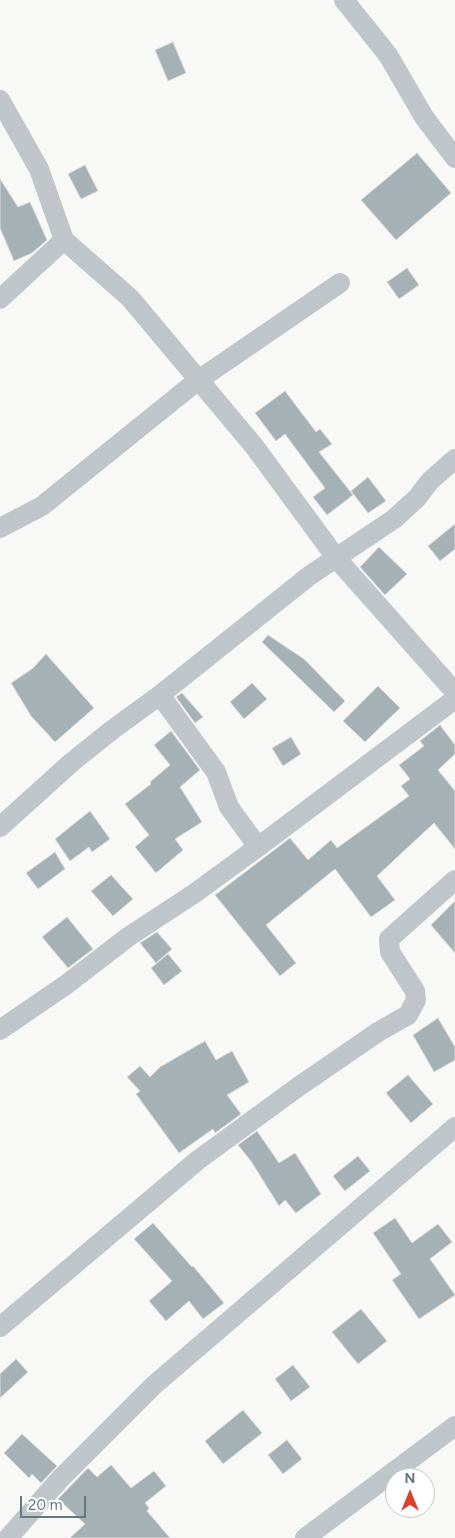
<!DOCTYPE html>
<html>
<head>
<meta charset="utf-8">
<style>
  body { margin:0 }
  #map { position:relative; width:455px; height:1538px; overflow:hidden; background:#f8f8f6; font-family:Figtree,sans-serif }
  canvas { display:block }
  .north { position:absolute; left:385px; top:1468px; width:50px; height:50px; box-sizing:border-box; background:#fff; border:1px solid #c1c9cc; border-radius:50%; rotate:0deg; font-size:14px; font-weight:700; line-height:20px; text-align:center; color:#647880 }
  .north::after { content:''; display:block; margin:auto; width:18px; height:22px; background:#df3e2f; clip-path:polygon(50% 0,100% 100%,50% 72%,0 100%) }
  .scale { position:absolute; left:20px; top:1496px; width:66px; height:22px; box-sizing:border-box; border:2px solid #647880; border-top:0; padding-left:6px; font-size:15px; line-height:18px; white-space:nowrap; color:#647880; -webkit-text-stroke:4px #fff; paint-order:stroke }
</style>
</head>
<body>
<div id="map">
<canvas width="455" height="1538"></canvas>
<div class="north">N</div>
<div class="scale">20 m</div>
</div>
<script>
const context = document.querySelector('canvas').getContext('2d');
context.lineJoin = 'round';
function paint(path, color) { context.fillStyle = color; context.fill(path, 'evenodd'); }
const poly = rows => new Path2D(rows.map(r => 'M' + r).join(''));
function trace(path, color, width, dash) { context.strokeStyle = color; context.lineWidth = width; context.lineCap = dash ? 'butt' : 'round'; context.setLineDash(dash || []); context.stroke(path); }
const building = poly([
  [173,42,186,73,168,81,155,50,173,42],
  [417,153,451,193,396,240,361,200,417,153],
  [85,165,98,191,81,199,68,174,85,165],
  [0,179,18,207,30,202,47,240,32,253,14,261,0,228,0,179],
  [407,268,419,285,399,299,387,282,407,268],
  [285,391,316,432,320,429,332,444,319,452,353,495,327,515,313,497,325,488,285,434,276,441,255,413,285,391],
  [368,477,386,501,368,513,351,491,368,477],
  [455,524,455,549,440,561,428,546,455,524],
  [379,547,407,574,385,595,360,567,379,547],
  [268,635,304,659,345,701,334,712,262,642,268,635],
  [46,654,94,708,55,742,31,716,11,683,32,669,46,654],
  [252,683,267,699,244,719,230,702,252,683],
  [378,686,400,708,365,742,343,721,378,686],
  [182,693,203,717,195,723,176,697,182,693],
  [440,725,455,745,455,754,438,770,455,791,455,849,434,823,377,876,395,900,371,917,335,869,266,925,296,963,280,976,215,895,290,838,308,860,331,840,337,848,409,796,401,786,410,779,399,765,424,746,420,741,440,725],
  [171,731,200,770,180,787,202,822,175,839,183,850,156,873,135,847,149,835,125,804,151,784,150,782,170,765,154,745,171,731],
  [291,737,301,754,283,766,272,748,291,737],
  [90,811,110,839,92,852,89,847,70,861,55,839,90,811],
  [55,852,65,869,38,889,26,873,55,852],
  [111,875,133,899,113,916,91,891,111,875],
  [455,901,455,953,431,925,455,901],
  [67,917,93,949,68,968,42,937,67,917],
  [157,932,172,949,156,963,140,943,157,932],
  [168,954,182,971,164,985,151,968,168,954],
  [438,1018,455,1047,455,1060,434,1072,413,1035,438,1018],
  [205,1041,216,1060,232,1051,249,1082,227,1095,241,1114,215,1133,213,1129,179,1153,136,1094,140,1091,127,1077,140,1066,150,1077,160,1067,205,1041],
  [408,1075,433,1104,411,1123,386,1093,408,1075],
  [257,1131,279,1163,295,1153,321,1194,296,1213,285,1200,279,1206,251,1161,238,1145,257,1131],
  [358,1156,370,1171,345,1191,333,1176,358,1156],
  [395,1218,412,1243,438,1224,452,1242,430,1259,455,1295,419,1319,392,1280,401,1274,373,1233,395,1218],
  [153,1223,192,1267,193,1266,224,1303,203,1319,189,1301,166,1321,149,1301,172,1281,134,1239,153,1223],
  [361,1309,387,1341,358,1364,332,1332,361,1309],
  [16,1359,28,1372,0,1398,0,1374,16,1359],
  [293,1365,310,1387,291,1401,275,1379,293,1365],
  [243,1410,262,1433,223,1464,205,1441,243,1410],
  [22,1434,57,1466,41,1483,32,1474,29,1478,4,1453,22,1434],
  [287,1440,302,1459,283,1474,268,1455,287,1440],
  [111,1465,131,1488,154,1471,166,1486,145,1503,149,1508,147,1511,170,1538,70,1538,85,1524,58,1499,88,1468,97,1477,111,1465]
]);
paint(building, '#a6b1b5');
trace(building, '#dadad8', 1);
trace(poly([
  [344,0,388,55,424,117,455,158],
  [0,100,39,169,64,240,130,298,254,446,337,559,455,692],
  [0,299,64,240],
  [0,528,42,506,197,381,340,283],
  [0,827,72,762,112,730,160,695,309,576,394,519,417,498,430,481,455,459],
  [258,847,455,699],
  [0,1030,67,984,128,937,195,893,258,847,229,807,216,772,160,695],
  [0,1327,198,1160,298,1087,378,1032,408,1015,416,1000,415,991,390,952,389,939,455,880],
  [8,1538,60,1479,154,1385,455,1127],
  [305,1538,455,1426]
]), '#bfc5c8', 20);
</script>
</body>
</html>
